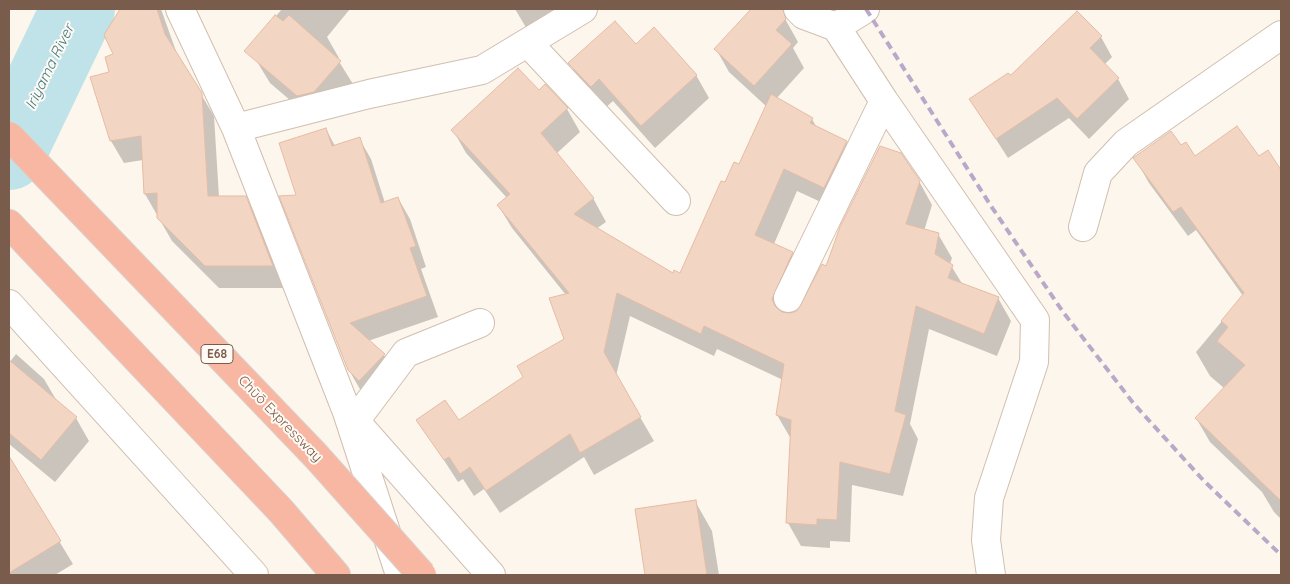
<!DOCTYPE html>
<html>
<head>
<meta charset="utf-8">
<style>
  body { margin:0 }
  #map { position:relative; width:1290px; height:584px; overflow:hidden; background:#fdf6ec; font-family:Quicksand,sans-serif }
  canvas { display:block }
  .frame { position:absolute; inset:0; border:10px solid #7a5c4d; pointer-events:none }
</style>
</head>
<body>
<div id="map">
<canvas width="1290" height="584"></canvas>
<div class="frame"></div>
</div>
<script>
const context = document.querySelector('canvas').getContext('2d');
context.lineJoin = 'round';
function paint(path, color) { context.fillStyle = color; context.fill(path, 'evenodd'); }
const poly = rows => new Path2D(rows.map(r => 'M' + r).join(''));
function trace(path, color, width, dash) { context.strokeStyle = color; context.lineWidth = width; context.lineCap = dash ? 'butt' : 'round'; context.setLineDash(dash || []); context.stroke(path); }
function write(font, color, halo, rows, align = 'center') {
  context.font = font + ' Quicksand,sans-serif'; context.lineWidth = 4; context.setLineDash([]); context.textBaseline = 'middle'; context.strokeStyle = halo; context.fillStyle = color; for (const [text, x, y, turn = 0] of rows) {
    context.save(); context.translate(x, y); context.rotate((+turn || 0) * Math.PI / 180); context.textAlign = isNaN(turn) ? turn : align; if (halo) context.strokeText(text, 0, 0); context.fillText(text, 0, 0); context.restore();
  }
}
paint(poly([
  [121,9,161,9,177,54,214,116,219,197,245,197,258,220,285,288,219,288,172,241,145,194,143,160,124,163,111,141,110,73,114,55,106,35],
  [282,9,350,9,327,37,339,58,338,60,353,84,311,118,270,83,256,60,264,30],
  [515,9,589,9,534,41],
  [752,9,775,9,784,17,798,42,793,48,804,68,776,99,812,119,817,128,846,142,860,165,838,210,797,191,774,244,792,253,806,276,787,314,798,312,827,268,919,181,932,205,924,231,938,234,952,258,950,264,963,285,998,298,1011,321,997,356,929,329,910,424,918,439,903,496,852,485,850,542,830,541,830,548,801,546,788,523,791,439,777,415,783,380,717,349,714,356,630,316,616,376,654,441,594,475,584,457,500,513,484,489,474,496,463,479,458,482,418,420,459,422,525,377,565,340,566,295,512,228,498,205,507,198,466,153,453,130,538,92,567,109,580,132,556,154,593,198,606,222,596,229,673,275,681,275,726,184,739,166,767,107,729,72,716,49],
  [1101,37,1112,57,1104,65,1118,79,1129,99,1089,139,1069,118,1008,158,970,99,1011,77],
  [570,63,696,75,709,98,655,148,613,101,604,109,583,86],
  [326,129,335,146,359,138,371,159,385,203,398,198,410,219,426,267,421,269,438,317,368,341,384,355,396,376,361,391,349,370,298,197],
  [1181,147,1195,157,1275,179,1281,190,1281,209,1264,220,1281,238,1281,519,1274,512,1262,492,1210,442,1196,418,1224,388,1210,376,1196,352,1243,296,1196,230,1188,236,1149,183,1135,158],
  [16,354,44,379,58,403,76,418,89,441,55,482,9,444,9,363],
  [22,480,73,564,55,575,9,575,9,488],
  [695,501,712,531,719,575,646,575,637,510]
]), '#0003');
trace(poly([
  [9,153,78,9]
]), '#bfe3e8', 74);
const building = poly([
  [120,9,157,9,165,34,202,93,208,196,246,196,273,266,205,266,157,218,157,193,144,194,141,136,110,141,90,77,109,72,105,57,113,54,104,35,120,9],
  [751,9,783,9,786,19,776,30,792,44,754,86,714,49,751,9],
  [1077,11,1102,36,1090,48,1119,78,1077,119,1057,98,996,139,969,99,1008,73,1011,75,1077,11],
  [275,15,283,21,289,15,341,61,314,92,297,96,244,51,275,15],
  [615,21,636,44,654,27,697,75,641,126,599,79,591,87,568,63,615,21],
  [518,68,539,90,545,84,568,108,541,133,594,198,574,214,673,273,674,270,680,273,721,181,725,182,734,162,739,164,771,94,813,118,810,123,847,141,824,188,784,169,755,235,793,252,772,299,775,306,782,312,790,313,797,311,822,264,826,266,840,227,880,146,901,153,920,181,906,224,939,233,935,254,953,265,948,278,999,297,984,334,916,306,895,411,906,415,890,474,840,462,837,520,817,519,817,525,786,523,791,420,776,415,784,364,704,326,701,334,617,293,604,352,641,417,580,453,570,434,486,491,470,467,460,474,449,457,444,460,416,420,445,400,459,420,523,377,517,366,564,339,549,298,569,293,497,205,510,194,451,130,518,68],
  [1237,126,1259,156,1268,150,1281,170,1281,501,1195,418,1245,365,1217,341,1228,327,1221,321,1244,293,1181,207,1173,212,1133,158,1171,131,1181,145,1186,142,1195,156,1237,126],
  [326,128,332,146,360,137,381,203,398,197,416,246,410,248,427,296,350,323,385,354,359,381,348,370,279,196,296,195,279,143,326,128],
  [9,360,77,417,41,460,9,433,9,360],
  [9,456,61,541,9,573,9,456],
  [696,500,707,575,645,575,635,509,696,500]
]);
paint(building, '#f3d5c3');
trace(building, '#e6bba3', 1);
const minor = poly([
  [180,9,236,128,347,412,400,575],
  [798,9,804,15,836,27,865,9],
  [836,27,884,101,1035,320,1034,362,989,498,986,540,991,575],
  [528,43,676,201],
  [236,128,369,94,482,70,583,9],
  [1083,227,1098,173,1126,143,1281,35],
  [788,298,884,101],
  [9,304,254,575],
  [355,421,491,575],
  [355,421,406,353,480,323]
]);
const highway = poly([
  [9,224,281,511,336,575]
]);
trace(minor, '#d1beb0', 30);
trace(highway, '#dad1cd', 30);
trace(minor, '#fff', 28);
trace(highway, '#f7b7a3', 28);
trace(poly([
  [866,9,991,206,1063,312,1134,404,1204,481,1281,555]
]), '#b9a8c9', 4, [8, 5]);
const highwayBridge = poly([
  [9,136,316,456,422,575]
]);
trace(highwayBridge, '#dad1cd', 30, []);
trace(highwayBridge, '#f7b7a3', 28);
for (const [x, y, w] of [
  [217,354,32]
]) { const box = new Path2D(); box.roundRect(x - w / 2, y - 9.5, w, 19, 4); context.fillStyle = '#fffaf3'; context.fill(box); trace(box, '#7a5c4d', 1); }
write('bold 12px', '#7a5c4d', null, [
  ["E68",217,354]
]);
write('14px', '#7a5c4d', '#fffaf3', [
  ["Chūō Expressway",280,419,46]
]);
write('italic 15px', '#437c86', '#fffaf3', [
  ["Iriyama River",50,67,-64]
]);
</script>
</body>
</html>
